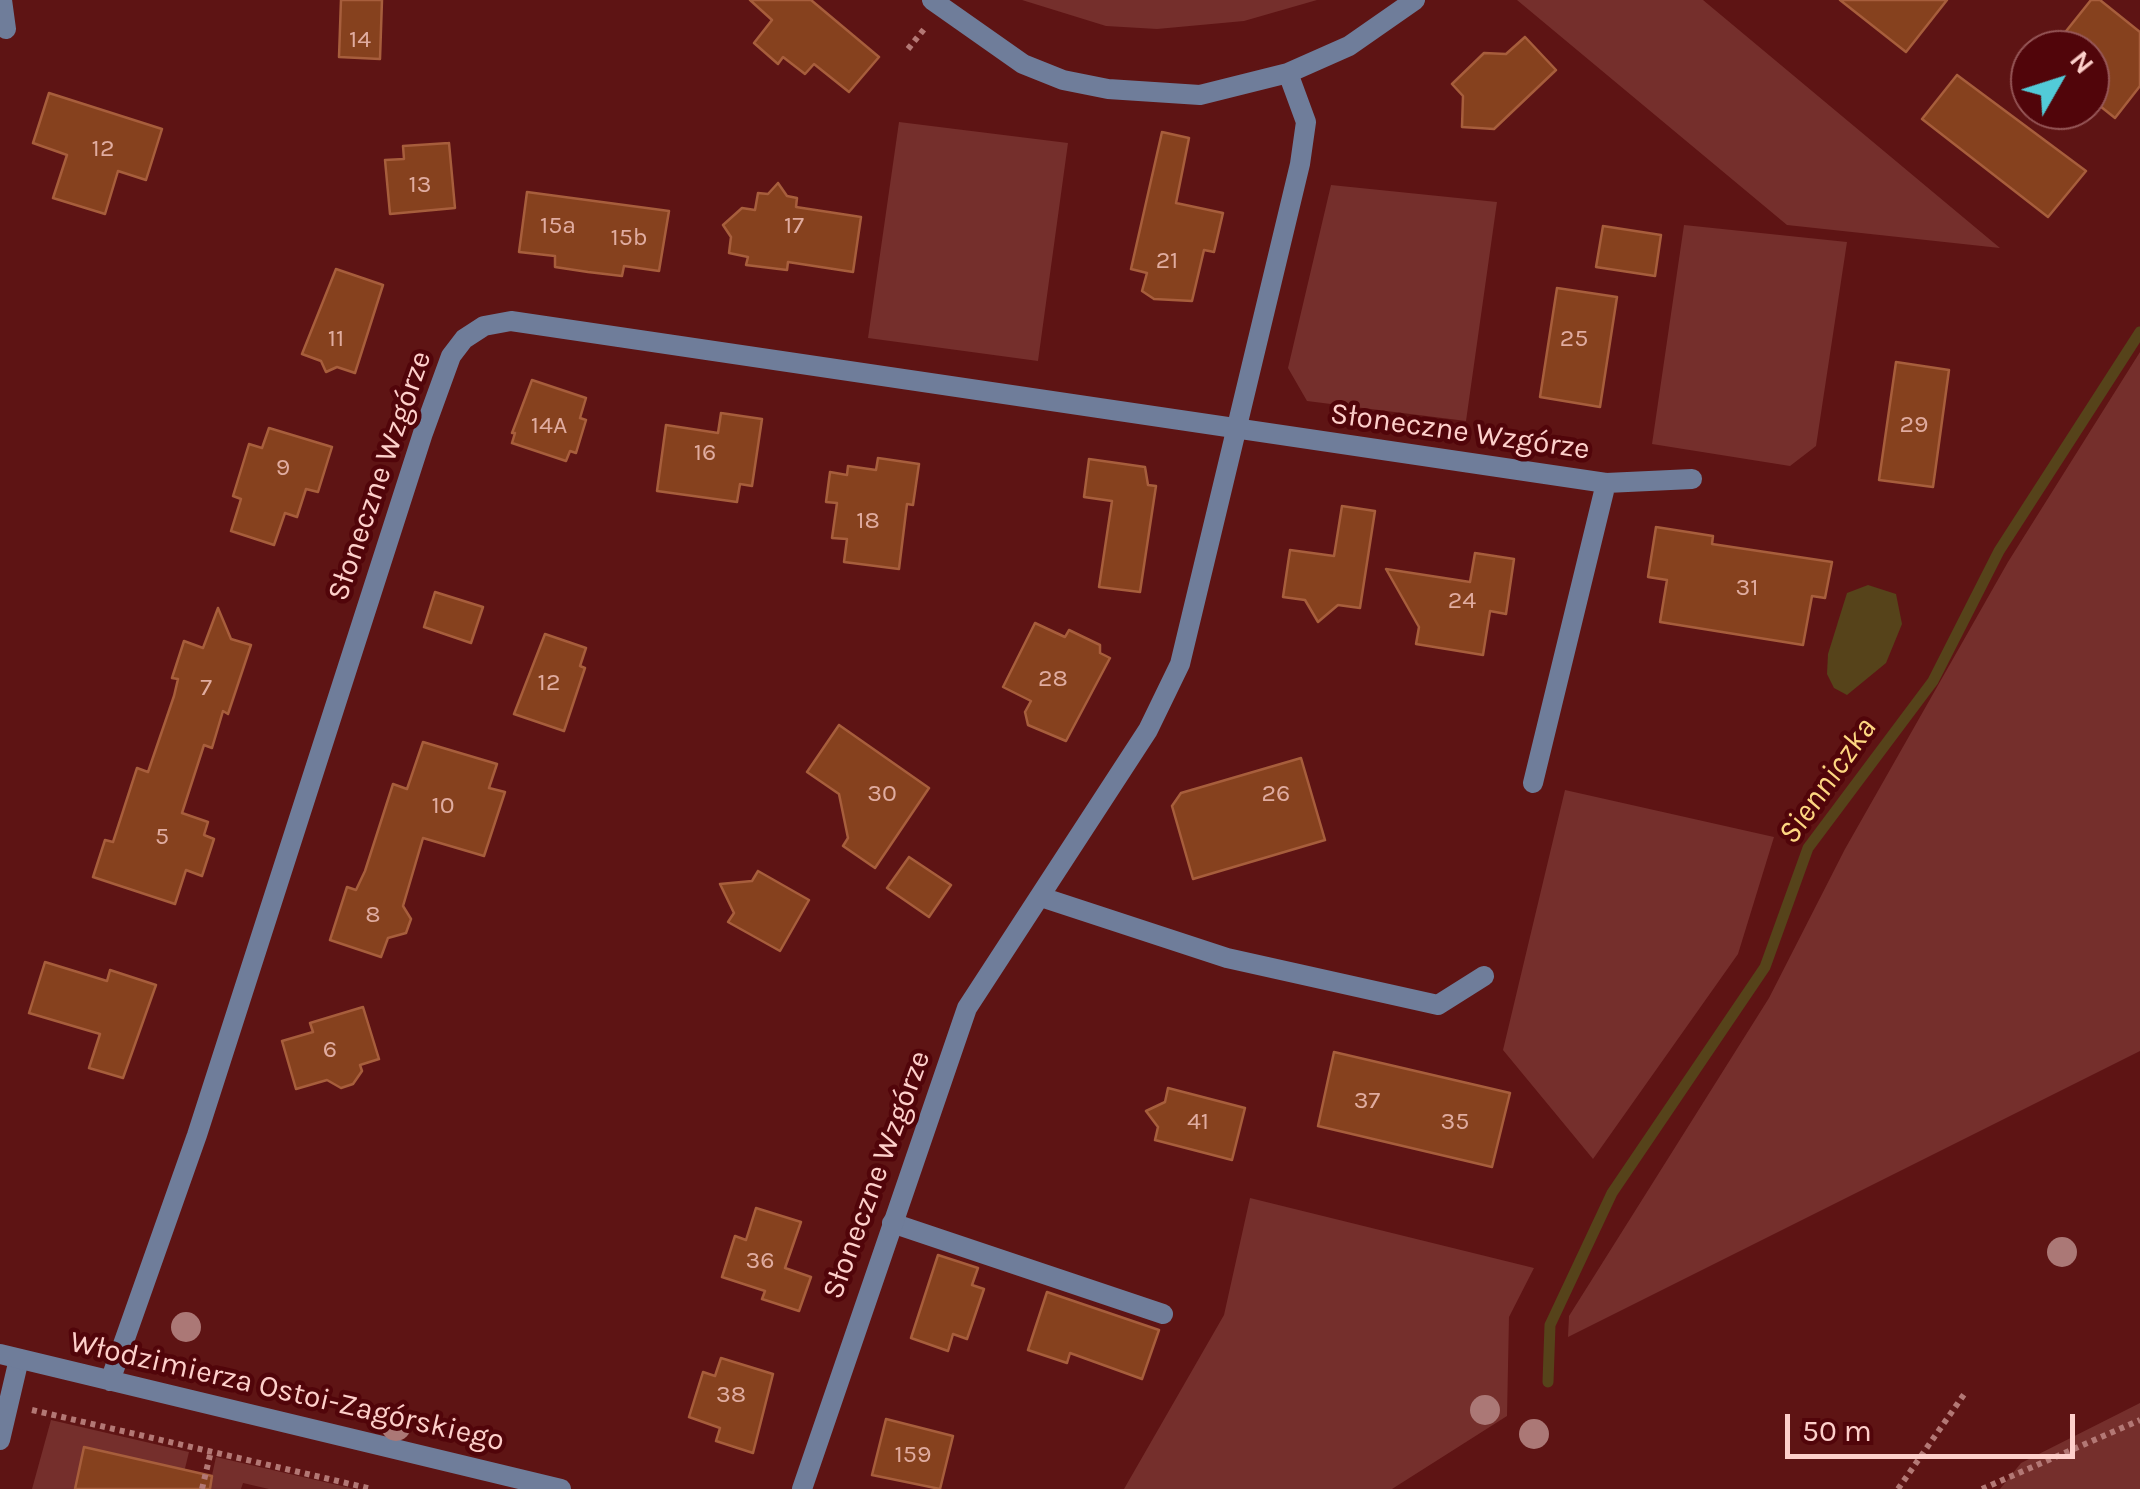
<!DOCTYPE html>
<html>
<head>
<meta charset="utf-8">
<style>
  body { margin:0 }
  #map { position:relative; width:2140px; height:1489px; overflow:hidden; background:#5e1414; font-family:Karla,sans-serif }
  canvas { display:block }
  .north { position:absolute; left:2010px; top:30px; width:100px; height:100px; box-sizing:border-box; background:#51050a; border:2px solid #965657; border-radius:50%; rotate:51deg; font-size:28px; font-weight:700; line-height:40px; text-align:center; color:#fed0cb }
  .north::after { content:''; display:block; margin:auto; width:35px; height:45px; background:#52cbd8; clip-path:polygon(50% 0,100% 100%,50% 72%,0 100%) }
  .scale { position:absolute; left:1785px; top:1414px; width:290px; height:45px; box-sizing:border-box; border:5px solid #fed0cb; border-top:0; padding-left:12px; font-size:30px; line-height:35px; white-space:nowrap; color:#fed0cb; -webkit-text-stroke:8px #51050a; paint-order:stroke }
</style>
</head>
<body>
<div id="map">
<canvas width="2140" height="1489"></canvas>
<div class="north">N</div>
<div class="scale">50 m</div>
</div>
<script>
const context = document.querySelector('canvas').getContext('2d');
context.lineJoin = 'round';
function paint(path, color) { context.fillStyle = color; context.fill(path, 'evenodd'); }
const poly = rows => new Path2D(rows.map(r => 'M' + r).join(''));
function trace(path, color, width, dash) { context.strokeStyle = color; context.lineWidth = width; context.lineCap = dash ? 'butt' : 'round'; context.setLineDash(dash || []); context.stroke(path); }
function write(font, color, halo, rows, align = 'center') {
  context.font = font + ' Karla,sans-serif'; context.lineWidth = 9; context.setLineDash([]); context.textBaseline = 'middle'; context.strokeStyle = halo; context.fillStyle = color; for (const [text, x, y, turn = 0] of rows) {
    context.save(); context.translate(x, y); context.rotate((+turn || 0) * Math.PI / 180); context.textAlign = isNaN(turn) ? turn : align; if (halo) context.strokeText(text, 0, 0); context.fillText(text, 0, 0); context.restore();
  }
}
paint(poly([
  [1022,0,1317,0,1244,21,1157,29,1106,26],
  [1517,0,1703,0,2000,248,1787,225],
  [899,122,1068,143,1038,361,868,338],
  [1331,185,1497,202,1466,421,1307,401,1288,368],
  [1684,225,1847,242,1816,446,1790,466,1652,444],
  [2140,352,2140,1051,1568,1337,1569,1316,1769,998,1845,849,2008,562],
  [1565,790,1774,837,1738,954,1593,1159,1503,1050],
  [1250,1198,1534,1268,1509,1317,1507,1416,1392,1489,1124,1489,1224,1315],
  [2140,1403,2140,1489,2000,1489,2021,1463],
  [51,1420,189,1452,180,1489,161,1465,85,1447,75,1489,32,1489],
  [216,1457,355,1489,269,1489,243,1483,241,1489,209,1489]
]), '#752f2c');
paint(poly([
  [1868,585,1896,594,1902,624,1886,663,1847,695,1834,688,1827,674,1828,654,1847,593]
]), '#56431a');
trace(poly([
  [1548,1382,1550,1325,1612,1193,1765,967,1808,848,1933,681,1999,551,2140,332]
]), '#56431a', 11);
const building = poly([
  [341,0,382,0,380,59,339,57,341,0],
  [750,0,811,0,879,57,849,92,814,64,805,74,783,57,778,64,754,43,772,20,750,0],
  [1840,0,1947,0,1906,52,1840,0],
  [2091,0,2100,0,2140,32,2140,86,2115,118,2090,98,2090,50,2051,50,2091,0],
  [1525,37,1556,70,1494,129,1462,127,1463,96,1452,84,1484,53,1506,54,1525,37],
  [1957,75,2086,171,2048,217,1922,119,1957,75],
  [49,93,162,129,146,180,118,171,105,214,53,198,67,155,33,143,49,93],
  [1162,132,1189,138,1176,203,1223,213,1214,252,1204,250,1192,301,1154,299,1142,291,1147,273,1131,269,1162,132],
  [449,143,455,208,390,214,385,160,404,159,403,146,449,143],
  [778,183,787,196,797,198,796,207,861,217,853,272,788,262,787,270,746,265,748,257,729,253,731,237,723,225,742,208,755,210,758,193,768,194,778,183],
  [527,192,669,211,659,271,624,266,622,276,588,272,555,267,555,256,519,252,527,192],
  [1603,226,1661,235,1655,276,1596,267,1603,226],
  [336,269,383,285,355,373,337,367,326,372,321,361,302,354,336,269],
  [1557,288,1617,297,1600,407,1540,397,1557,288],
  [1896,362,1949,370,1933,487,1879,480,1896,362],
  [532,380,586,398,580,418,586,420,576,453,570,451,566,461,512,443,515,433,512,433,532,380],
  [721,413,762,419,752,486,740,484,737,502,657,491,666,425,718,433,721,413],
  [269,428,332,447,318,492,306,489,297,517,285,513,274,545,231,531,241,499,233,496,249,444,262,448,269,428],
  [878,458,919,464,913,505,907,504,899,569,844,562,847,539,832,538,837,503,826,502,830,472,847,475,848,466,876,470,878,458],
  [1089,459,1145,467,1148,485,1156,486,1140,592,1099,587,1112,501,1084,497,1089,459],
  [1342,506,1375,511,1360,608,1338,605,1318,622,1305,600,1283,597,1290,550,1334,556,1342,506],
  [1656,527,1713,536,1712,544,1832,562,1825,598,1812,596,1803,645,1660,622,1667,580,1648,577,1656,527],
  [1475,553,1514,559,1506,614,1490,611,1483,655,1416,644,1419,627,1386,569,1470,582,1475,553],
  [435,592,483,607,471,643,424,627,435,592],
  [218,608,231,639,251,645,228,714,223,711,212,748,204,745,182,813,208,822,204,835,214,839,202,876,186,870,175,904,93,877,105,840,113,842,137,768,148,772,174,696,178,679,172,678,184,641,203,648,218,608],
  [1035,623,1065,637,1069,630,1100,645,1100,653,1110,658,1066,741,1028,725,1025,712,1031,701,1003,687,1035,623],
  [545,634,586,648,580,666,585,668,564,731,514,714,545,634],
  [839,725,929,788,875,868,843,846,848,838,839,794,807,772,839,725],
  [423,742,497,764,489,788,505,792,484,856,423,838,403,906,411,919,406,933,388,938,381,957,330,940,347,887,356,890,365,871,393,784,407,789,423,742],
  [1301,758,1325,840,1193,879,1172,806,1181,793,1301,758],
  [909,857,951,885,929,917,887,888,909,857],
  [758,871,809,900,780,951,728,922,734,913,720,884,752,881,758,871],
  [45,962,107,981,110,970,156,985,123,1078,89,1068,100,1034,29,1013,45,962],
  [363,1007,379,1059,360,1065,362,1071,353,1084,341,1088,327,1080,296,1089,282,1041,313,1032,310,1023,363,1007],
  [1334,1052,1510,1093,1492,1167,1318,1126,1334,1052],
  [1168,1088,1245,1108,1232,1160,1155,1140,1158,1127,1146,1111,1165,1102,1168,1088],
  [756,1208,801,1222,785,1268,811,1277,799,1311,762,1299,765,1291,722,1277,735,1236,746,1240,756,1208],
  [938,1255,978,1268,972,1285,984,1289,967,1339,953,1334,948,1351,911,1338,938,1255],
  [1047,1292,1159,1330,1142,1379,1070,1353,1067,1363,1028,1350,1047,1292],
  [721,1358,773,1374,753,1453,716,1441,720,1428,689,1417,703,1372,715,1376,721,1358],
  [886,1419,953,1436,940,1489,872,1475,886,1419],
  [84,1447,212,1476,210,1489,75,1489,84,1447]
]);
paint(building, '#86411e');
trace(building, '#a75e3c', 2.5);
trace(poly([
  [908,49,925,28],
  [32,1410,372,1489],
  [202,1489,211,1451],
  [1898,1489,1965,1393],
  [1982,1489,2140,1420]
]), '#b37875', 6, [5, 5]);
trace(poly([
  [892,1223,1163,1314],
  [0,1440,19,1359]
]), '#6f7d9a', 20);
trace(poly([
  [2,0,6,29],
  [932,0,1023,64,1063,80,1108,89,1200,95,1288,73,1349,46,1415,0],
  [1606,483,1692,479],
  [1041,897,1227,958,1438,1005,1484,976],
  [0,1354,561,1489],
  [110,1381,197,1135,423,433,451,356,464,339,484,326,511,321,1606,483,1533,783],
  [802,1489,967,1008,1148,730,1180,664,1300,164,1306,122,1288,73]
]), '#6f7d9a', 20);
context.fillStyle = '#ab7876';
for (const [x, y] of [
  [2062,1252],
  [186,1327],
  [1485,1410],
  [396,1426],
  [1534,1434]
]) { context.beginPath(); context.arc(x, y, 15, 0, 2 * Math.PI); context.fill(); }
write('25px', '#e0aca0', null, [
  ["14",360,40],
  ["12",103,149],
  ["13",420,185],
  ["15a",558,226],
  ["17",794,226],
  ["15b",629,238],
  ["21",1167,261],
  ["11",336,339],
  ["25",1574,339],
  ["29",1914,425],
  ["14A",549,426],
  ["16",705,453],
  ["9",283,468],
  ["18",868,521],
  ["31",1747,588],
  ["24",1462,601],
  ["28",1053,679],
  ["12",549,683],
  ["7",206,688],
  ["30",882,794],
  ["26",1276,794],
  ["10",443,806],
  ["5",162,837],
  ["8",373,915],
  ["6",330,1050],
  ["37",1367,1101],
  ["41",1198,1122],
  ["35",1455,1122],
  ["36",760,1261],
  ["38",731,1395],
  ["159",913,1455]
]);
write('30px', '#fed0cb', '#51050a', [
  ["Słoneczne Wzgórze",1460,432,8],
  ["Słoneczne Wzgórze",380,476,-71],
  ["Słoneczne Wzgórze",877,1175,-70],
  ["Włodzimierza Ostoi-Zagórskiego",287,1392,13]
]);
write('italic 32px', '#fdd681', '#51050a', [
  ["Sienniczka",1828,781,-55]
]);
</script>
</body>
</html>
